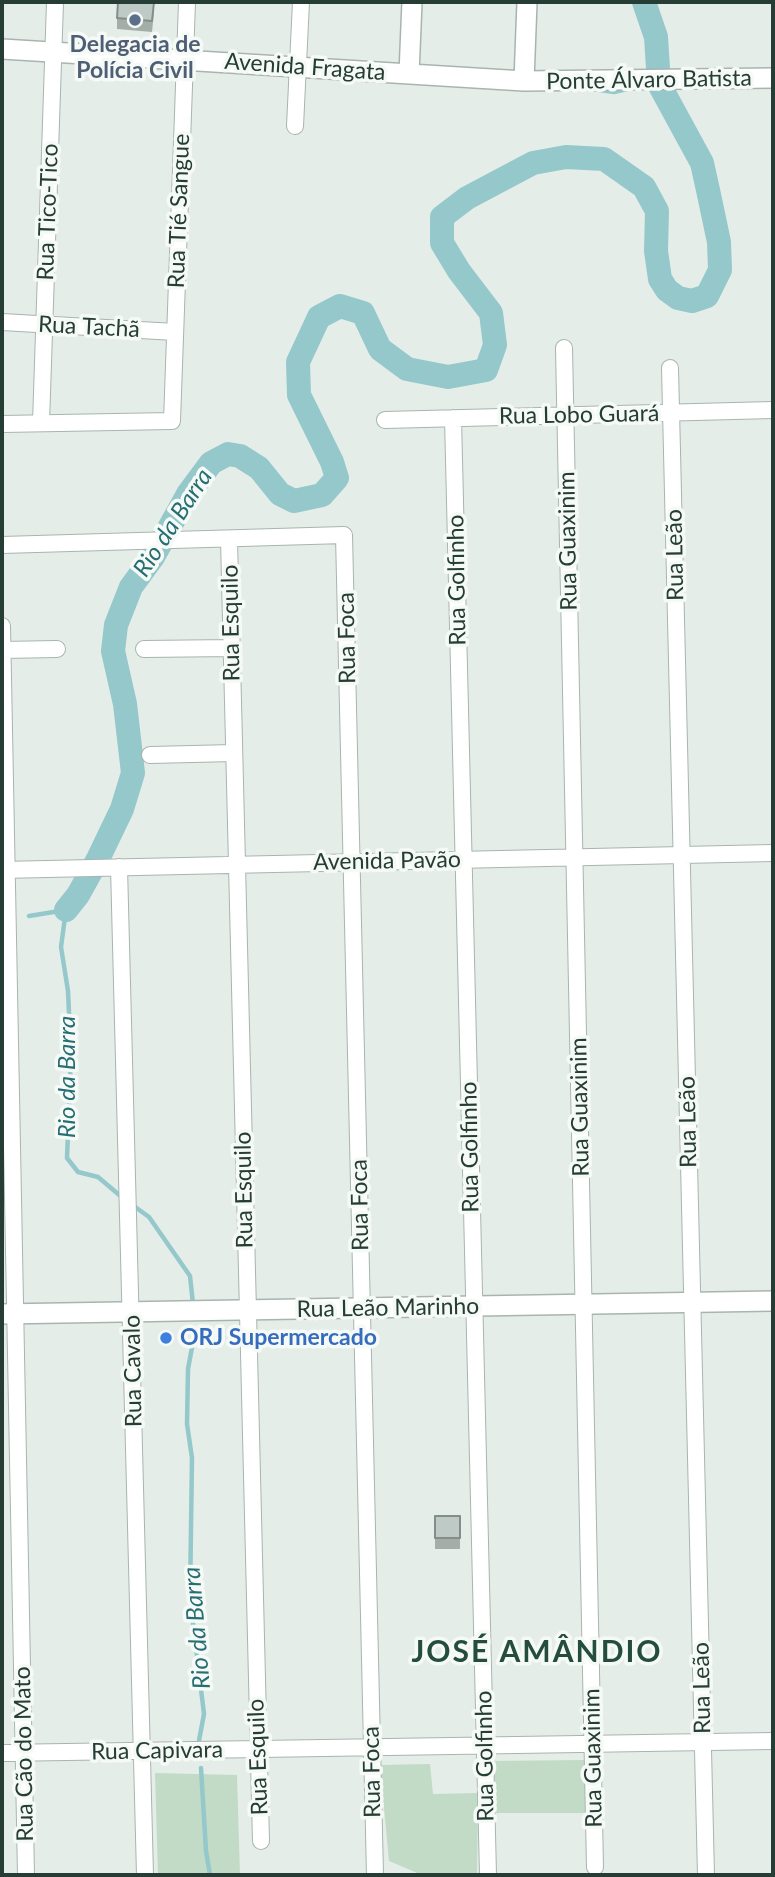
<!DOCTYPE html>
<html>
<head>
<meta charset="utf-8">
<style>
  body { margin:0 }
  #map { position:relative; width:775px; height:1877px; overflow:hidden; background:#e5ede9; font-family:Lato,sans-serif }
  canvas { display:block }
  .frame { position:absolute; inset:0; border:4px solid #263d35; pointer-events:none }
</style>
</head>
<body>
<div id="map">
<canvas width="775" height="1877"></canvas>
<div class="frame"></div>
</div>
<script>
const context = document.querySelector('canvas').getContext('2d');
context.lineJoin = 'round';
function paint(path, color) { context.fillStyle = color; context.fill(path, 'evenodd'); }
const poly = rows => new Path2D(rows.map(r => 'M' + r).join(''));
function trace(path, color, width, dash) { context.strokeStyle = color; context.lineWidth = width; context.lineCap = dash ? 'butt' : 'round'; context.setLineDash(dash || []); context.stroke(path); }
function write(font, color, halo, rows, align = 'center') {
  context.font = font + ' Lato,sans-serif'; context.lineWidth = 7; context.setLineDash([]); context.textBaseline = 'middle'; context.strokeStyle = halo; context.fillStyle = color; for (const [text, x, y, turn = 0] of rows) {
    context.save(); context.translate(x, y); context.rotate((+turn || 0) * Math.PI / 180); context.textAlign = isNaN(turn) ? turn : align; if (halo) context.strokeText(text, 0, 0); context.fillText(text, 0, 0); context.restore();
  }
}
paint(poly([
  [585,1760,585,1813,494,1813,492,1761],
  [430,1764,433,1794,478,1793,477,1875,422,1875,389,1861,380,1765],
  [155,1773,237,1775,240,1875,158,1875]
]), '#c1dbc6');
trace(poly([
  [593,89,614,92,632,88],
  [29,916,66,910,61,947,68,991,71,1056,67,1158,78,1172,98,1177,124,1199],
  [131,1204,149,1217,190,1276,193,1304],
  [193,1342,188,1369,187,1424,192,1458,190,1598,204,1714,198,1746],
  [201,1768,206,1851,210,1875]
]), '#94c8cb', 4.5);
trace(poly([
  [66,910,78,895,98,859,122,809,133,773,125,704,113,651,116,625,131,587,153,557,188,494,211,463,228,454,240,456,259,468,280,494,294,501,322,495,337,478,332,462,299,395,298,362,319,317,340,306,363,313,380,349,407,369,448,377,486,370,495,345,491,313,459,271,442,243,442,217,467,198,533,163,566,157,604,159,644,187,657,211,656,251,660,279,667,290,678,298,692,301,707,296,720,270,719,242,708,190,702,163,659,84,656,37,644,2]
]), '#94c8cb', 24);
const minor = poly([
  [295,126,301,2],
  [2,322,175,332],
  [564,348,595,1867],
  [670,368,706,1875],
  [453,418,488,1875],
  [385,420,773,410],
  [41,423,55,2],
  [2,424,172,421,187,2],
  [229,539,261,1841],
  [2,545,344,535,375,1875],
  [2,626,26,1875],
  [144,649,232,648],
  [2,650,57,649],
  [150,755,234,753],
  [119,867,145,1875],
  [2,870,773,853],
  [2,1753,773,1741]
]);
const tertiary = poly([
  [2,49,524,81,773,78],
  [409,74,412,2],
  [524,81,527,2],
  [2,1314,773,1301]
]);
trace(minor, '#a8b5af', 18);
trace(tertiary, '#a8b5af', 22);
trace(minor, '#fff', 16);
trace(tertiary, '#fff', 19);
paint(poly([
  [154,12,152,32,117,29,117,18],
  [435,1516,460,1516,460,1549,435,1549]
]), '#a3aea9');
const building = poly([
  [118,2,154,2,152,21,117,18,118,2],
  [435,1516,460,1516,460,1538,435,1538,435,1516]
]);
paint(building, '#becac5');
trace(building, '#858d8a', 2);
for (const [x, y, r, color] of [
  [135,20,7,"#5c6f8a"],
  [166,1338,7,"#3f7fe0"]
]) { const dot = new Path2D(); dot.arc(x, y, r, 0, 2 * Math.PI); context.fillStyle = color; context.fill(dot); trace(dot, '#f6faf7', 2.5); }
write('bold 23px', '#4e5e75', '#f6faf7', [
  ["Delegacia de",135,45],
  ["Polícia Civil",135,71]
]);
write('23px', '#263d35', '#f6faf7', [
  ["Avenida Fragata",305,67,4],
  ["Ponte Álvaro Batista",649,80,-1],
  ["Rua Tié Sangue",179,211,-88],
  ["Rua Tico-Tico",48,212,-88],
  ["Rua Tachã",89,327,3],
  ["Rua Lobo Guará",579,415,-1],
  ["Rua Guaxinim",568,541,-91],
  ["Rua Leão",675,555,-91],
  ["Rua Golfinho",457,580,-91],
  ["Rua Esquilo",231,623,-91],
  ["Rua Foca",347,638,-91],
  ["Avenida Pavão",387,861,-1],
  ["Rua Guaxinim",580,1107,-91],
  ["Rua Leão",688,1122,-91],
  ["Rua Golfinho",470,1147,-91],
  ["Rua Esquilo",244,1190,-91],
  ["Rua Foca",360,1205,-91],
  ["Rua Leão Marinho",388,1308,-1],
  ["Rua Cavalo",133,1371,-91],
  ["Rua Leão",702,1688,-91],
  ["Rua Capivara",157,1751,-1],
  ["Rua Cão do Mato",24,1754,-91],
  ["Rua Golfinho",485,1756,-91],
  ["Rua Esquilo",258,1757,-92],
  ["Rua Guaxinim",593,1758,-91],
  ["Rua Foca",372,1772,-91]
]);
write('bold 23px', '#366cbe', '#f6faf7', [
  ["ORJ Supermercado",180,1338]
], 'left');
write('italic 24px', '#266e73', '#f6faf7', [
  ["Rio da Barra",173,523,-57],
  ["Rio da Barra",67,1077,-90],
  ["Rio da Barra",197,1628,-95]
]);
context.letterSpacing = '2px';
write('bold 30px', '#244d3f', '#f6faf7', [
  ["JOSÉ AMÂNDIO",537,1652]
]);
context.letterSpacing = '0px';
</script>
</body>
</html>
